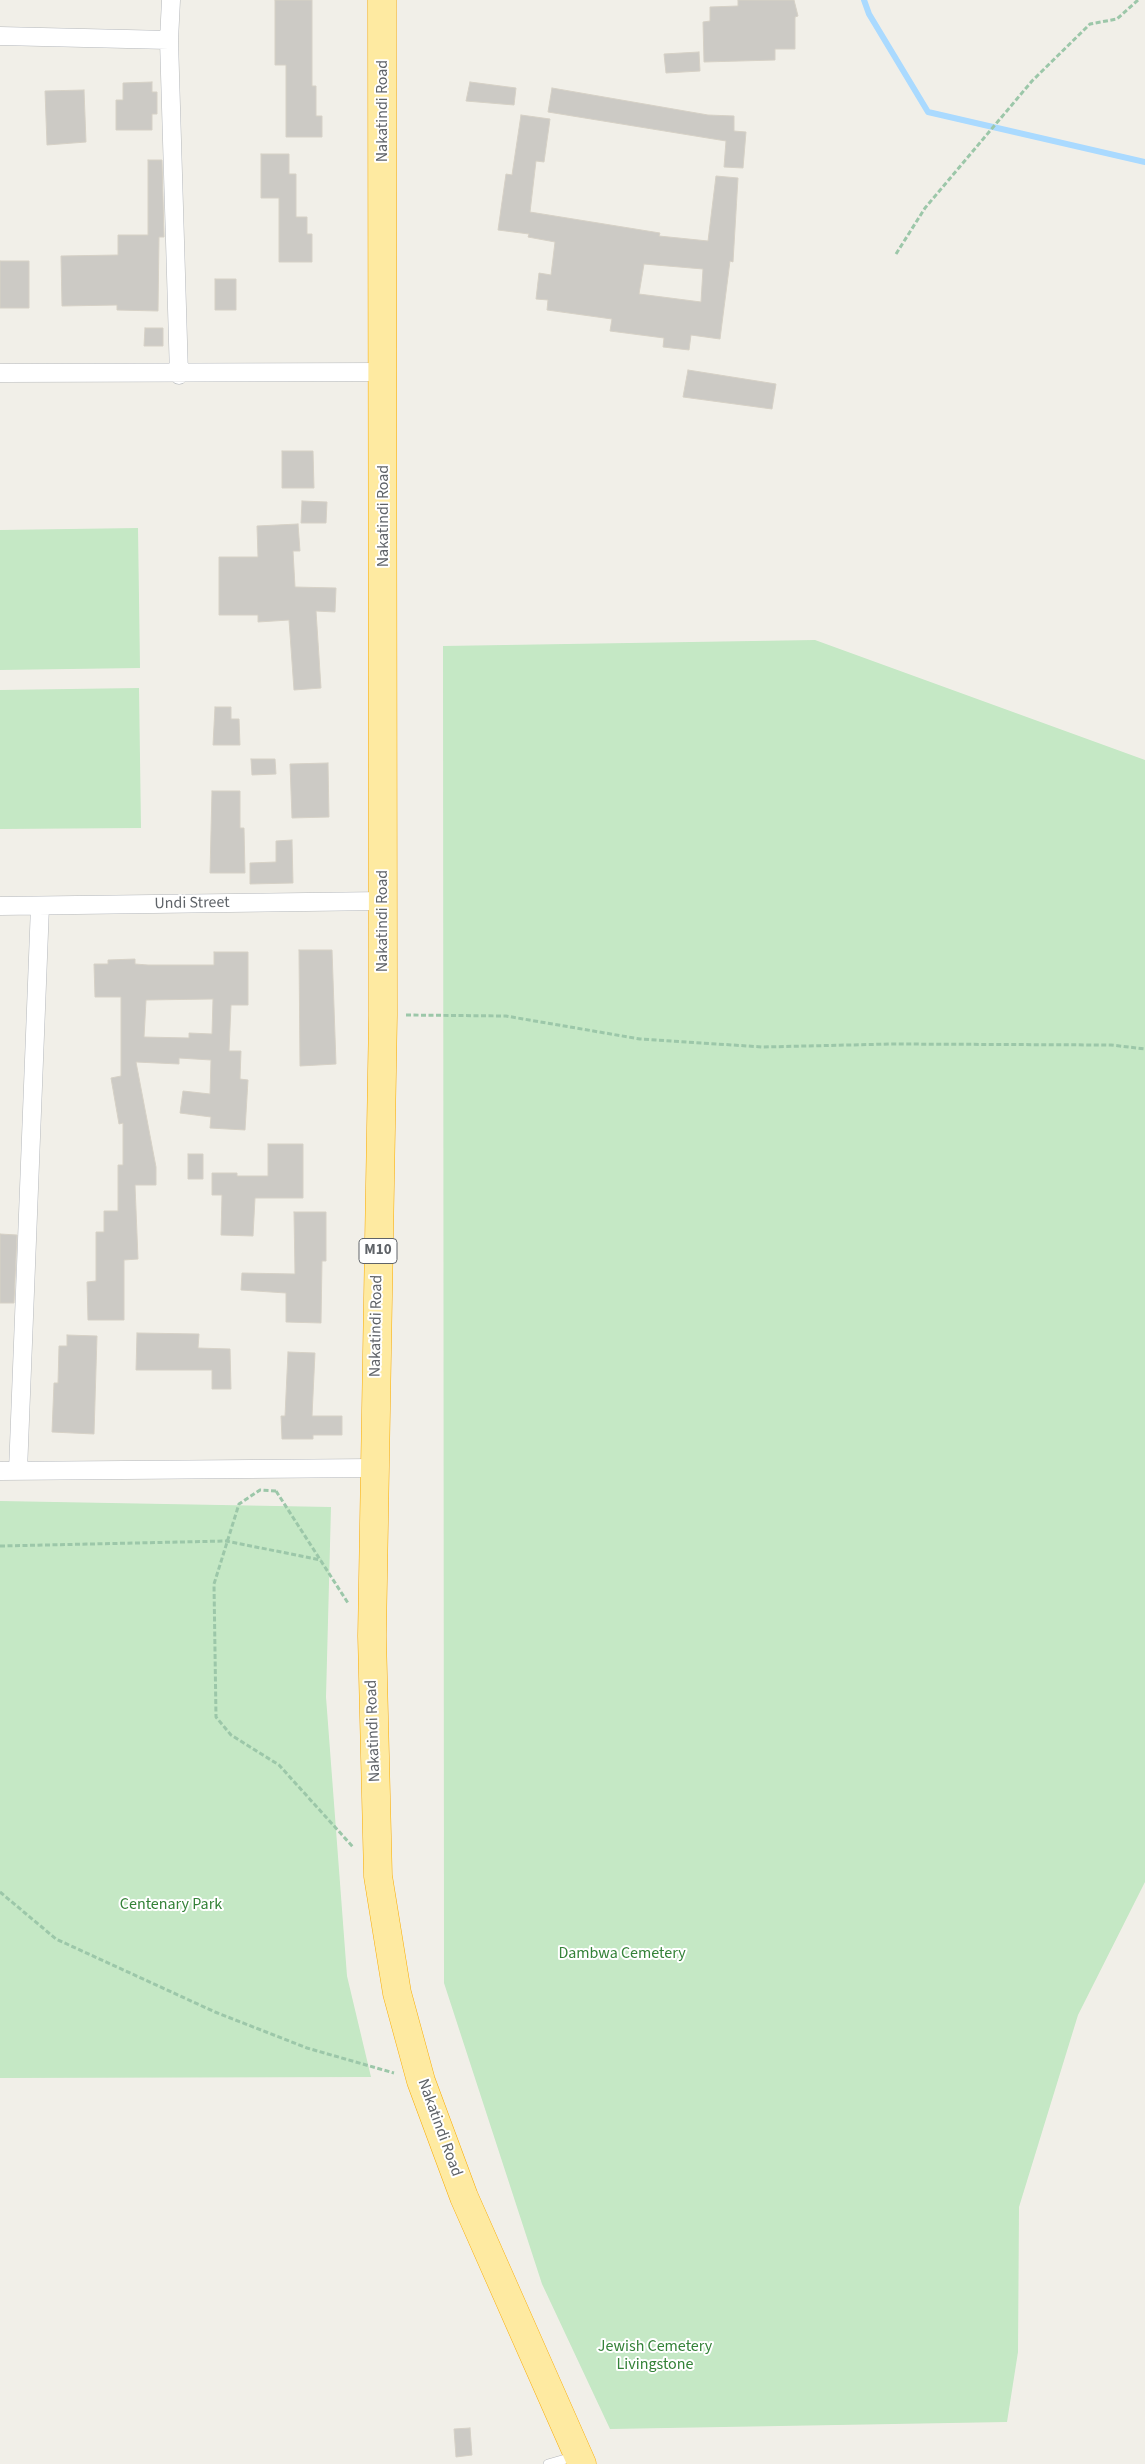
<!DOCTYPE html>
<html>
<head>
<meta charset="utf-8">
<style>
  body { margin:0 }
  canvas { display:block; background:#f1efe8 }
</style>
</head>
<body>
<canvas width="1145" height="2464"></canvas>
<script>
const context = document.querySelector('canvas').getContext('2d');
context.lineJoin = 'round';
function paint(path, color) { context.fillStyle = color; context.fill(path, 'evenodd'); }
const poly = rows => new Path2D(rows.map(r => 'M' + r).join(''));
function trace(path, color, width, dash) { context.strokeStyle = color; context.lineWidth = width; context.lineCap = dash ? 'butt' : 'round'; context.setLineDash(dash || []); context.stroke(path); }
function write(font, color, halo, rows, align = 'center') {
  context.font = font + ' "Source Sans 3",sans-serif'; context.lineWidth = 4; context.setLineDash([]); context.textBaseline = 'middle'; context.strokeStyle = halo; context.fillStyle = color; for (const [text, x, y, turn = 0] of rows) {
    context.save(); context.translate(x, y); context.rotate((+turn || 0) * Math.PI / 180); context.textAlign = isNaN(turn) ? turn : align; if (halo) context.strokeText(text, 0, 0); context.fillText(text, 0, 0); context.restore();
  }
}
paint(poly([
  [138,528,140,668,0,670,0,530],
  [815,640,1145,760,1145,1882,1078,2015,1019,2207,1018,2352,1007,2422,610,2429,542,2284,444,1983,443,646],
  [139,688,141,828,0,829,0,690],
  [0,1501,331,1507,326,1697,347,1976,371,2077,0,2078]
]), '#c5e8c5');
trace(poly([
  [864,0,869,14,928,112,1145,162]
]), '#aadaff', 6);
const building = poly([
  [275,0,312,0,312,86,316,86,316,116,322,116,322,137,286,137,286,65,275,65,275,0],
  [738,0,794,0,798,16,795,17,795,49,775,49,775,60,704,62,703,22,710,21,710,7,738,6,738,0],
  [699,52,700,71,666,73,664,54,699,52],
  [152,82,152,92,157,92,157,114,152,114,152,130,116,130,116,100,123,100,123,83,152,82],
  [470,82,516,88,514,105,466,101,470,82],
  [552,88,708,115,734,116,734,131,746,132,743,168,724,167,726,141,548,112,552,88],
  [84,90,86,142,47,145,45,91,84,90],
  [521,115,550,119,544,162,536,161,530,212,660,233,659,236,708,241,716,176,738,178,733,262,730,261,720,339,691,335,689,350,663,347,664,338,610,331,612,319,547,310,548,300,536,299,539,273,551,275,555,242,528,237,529,234,498,230,506,174,512,175,521,115],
  [644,264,703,269,701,302,639,294,644,264],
  [261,154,289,154,289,174,296,174,296,217,307,217,307,234,312,234,312,262,279,262,279,198,261,198,261,154],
  [148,160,162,160,164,237,159,237,158,311,117,310,117,305,62,306,61,256,118,255,118,235,148,235,148,160],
  [0,261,29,261,29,308,0,308,0,261],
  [215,279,236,279,236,310,215,310,215,279],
  [145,328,163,328,163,346,144,346,145,328],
  [688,370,776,384,772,409,683,397,688,370],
  [282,451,313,451,314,488,282,488,282,451],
  [302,501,327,502,326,523,301,523,302,501],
  [298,524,300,551,293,551,295,587,336,588,335,612,316,611,321,688,294,690,289,620,258,622,258,615,219,615,219,557,258,557,257,526,298,524],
  [215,707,231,707,231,719,239,719,240,745,213,745,215,707],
  [251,759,275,759,276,774,252,775,251,759],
  [328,763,329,817,292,818,290,764,328,763],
  [212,791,240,791,240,828,244,828,245,873,210,873,212,791],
  [292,840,293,883,250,884,250,863,276,862,276,841,292,840],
  [299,950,332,950,336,1064,300,1066,299,950],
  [214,952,248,952,248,1005,231,1005,229,1051,241,1051,240,1079,248,1080,245,1130,210,1128,211,1117,180,1113,183,1091,210,1094,211,1060,179,1058,179,1064,136,1062,156,1167,156,1185,135,1185,138,1259,124,1260,124,1320,88,1320,87,1282,96,1281,96,1232,104,1232,104,1211,118,1211,118,1165,123,1165,123,1123,119,1124,111,1078,121,1076,121,997,95,997,94,964,108,964,108,960,135,959,135,964,148,965,214,965,214,952],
  [213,999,212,1034,189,1033,189,1038,144,1037,146,1000,213,999],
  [268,1144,303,1144,303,1198,255,1198,253,1236,221,1235,222,1195,212,1195,212,1173,237,1173,237,1176,268,1176,268,1144],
  [188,1154,203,1154,203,1179,188,1179,188,1154],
  [294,1212,326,1212,326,1261,322,1261,321,1323,286,1322,286,1293,241,1290,242,1273,295,1274,294,1212],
  [0,1234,17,1235,14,1303,0,1303,0,1234],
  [137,1333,199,1334,198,1348,230,1349,231,1389,212,1389,212,1370,136,1370,137,1333],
  [67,1335,97,1336,94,1434,52,1432,54,1383,58,1383,59,1346,67,1346,67,1335],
  [288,1352,315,1353,312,1416,342,1416,342,1435,313,1435,313,1439,282,1439,281,1416,285,1416,288,1352],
  [470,2428,472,2455,456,2457,454,2429,470,2428]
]);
paint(building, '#cccac5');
trace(building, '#d6d1c6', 1);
const service = poly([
  [548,2464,576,2456]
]);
const minor = poly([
  [171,0,169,40,179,375],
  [0,36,169,40],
  [0,373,384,372],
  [0,906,383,901],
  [0,1471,374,1468],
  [18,1471,40,906]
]);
const trunk = poly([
  [382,0,383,1015,372,1636,378,1876,397,1993,421,2081,464,2197,582,2464]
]);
trace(service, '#b5b8bc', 10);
trace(minor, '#b5b8bc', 19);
trace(trunk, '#f9ab00', 29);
trace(poly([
  [896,254,925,208,1032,81,1090,24,1117,19,1138,0],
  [406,1015,506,1016,640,1039,763,1047,892,1044,1111,1045,1145,1049],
  [276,1491,260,1490,239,1504,214,1584,216,1717,231,1735,279,1765,353,1847],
  [276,1491,348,1603],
  [0,1546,226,1541,321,1560],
  [0,1892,56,1939,215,2012,307,2048,394,2073]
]), '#9cc7a9', 3, [5, 2.5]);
trace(service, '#fff', 9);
trace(minor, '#fff', 18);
trace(trunk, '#feeaa1', 28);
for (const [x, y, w] of [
  [378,1251,38]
]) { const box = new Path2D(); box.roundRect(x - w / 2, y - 12.5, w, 25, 4); context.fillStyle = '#fff'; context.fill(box); trace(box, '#5f6368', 1); }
write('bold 15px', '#5f6368', null, [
  ["M10",378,1251]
]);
write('16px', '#5f6368', '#fff', [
  ["Nakatindi Road",383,111,-90],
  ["Nakatindi Road",384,516,-90],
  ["Undi Street",192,904,-1],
  ["Nakatindi Road",383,921,-90],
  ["Nakatindi Road",377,1326,-89],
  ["Nakatindi Road",374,1731,-92],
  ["Nakatindi Road",439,2128,70]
]);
write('16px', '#348238', '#fff', [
  ["Centenary Park",171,1905],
  ["Dambwa Cemetery",622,1954],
  ["Jewish Cemetery",655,2347],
  ["Livingstone",655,2365]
]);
</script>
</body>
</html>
